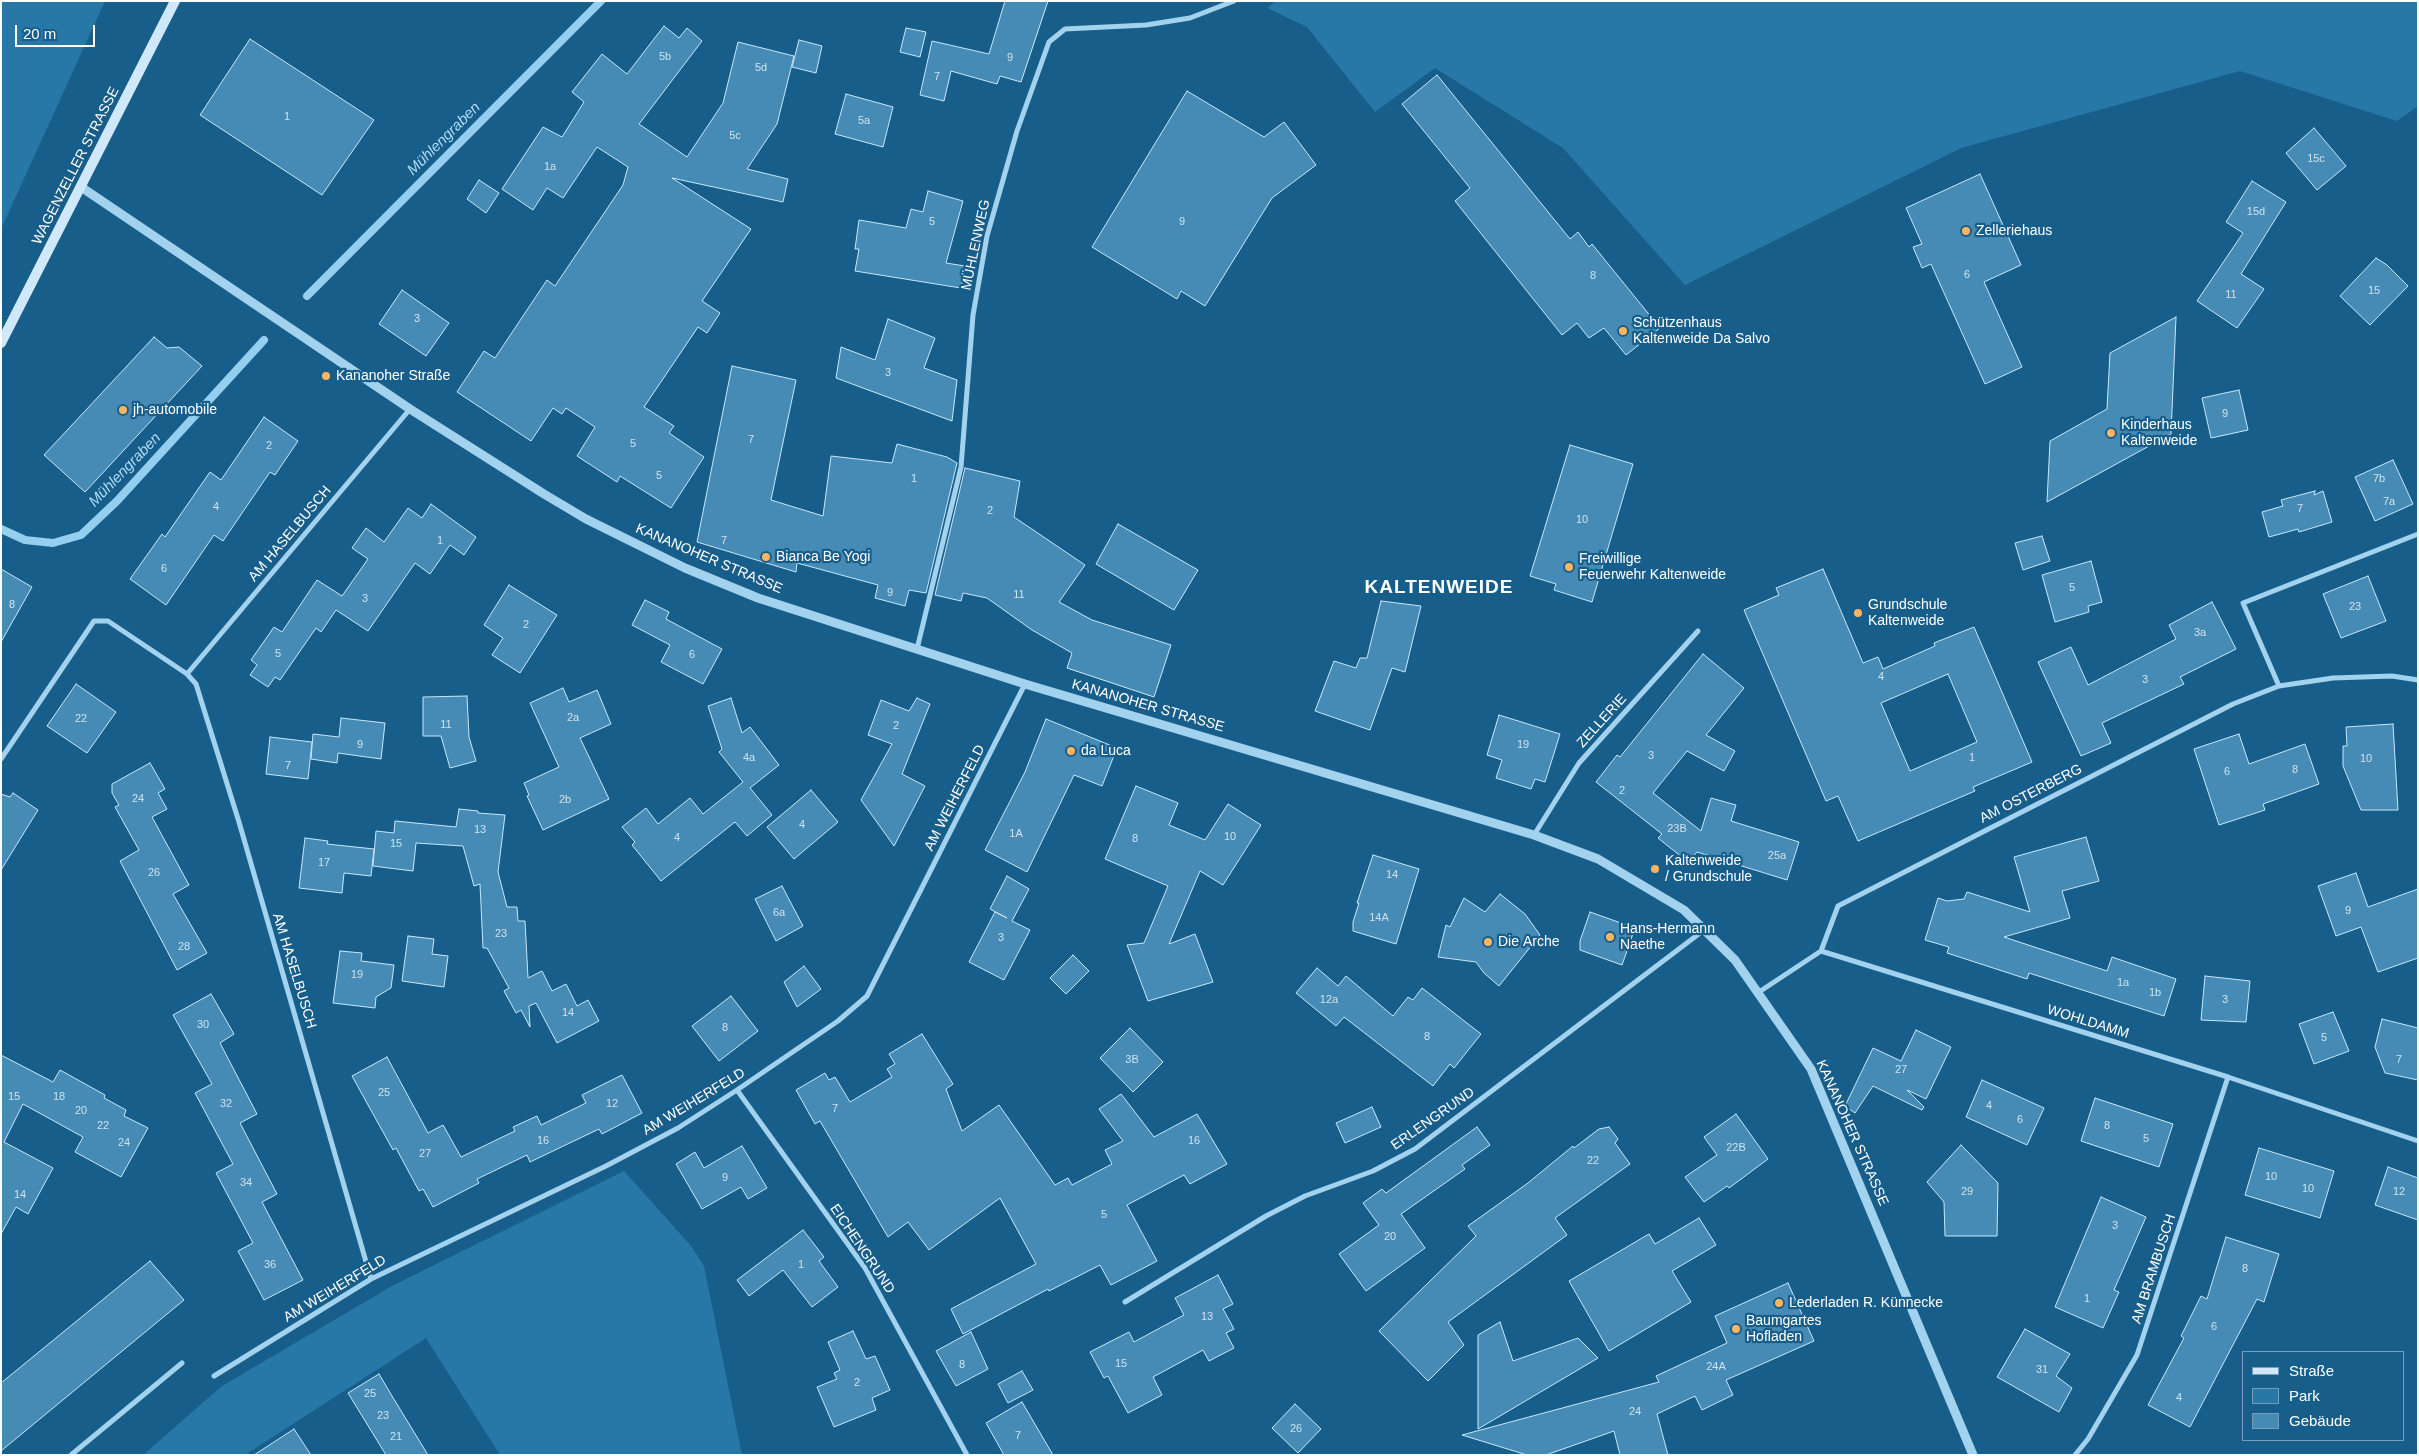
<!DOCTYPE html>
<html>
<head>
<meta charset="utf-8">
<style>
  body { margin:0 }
  #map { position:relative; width:2419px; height:1456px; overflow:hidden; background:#185e8b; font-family:Arial,sans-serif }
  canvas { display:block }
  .frame { position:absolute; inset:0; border:2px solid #fff; pointer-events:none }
  .legend { position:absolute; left:2242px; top:1351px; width:162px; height:90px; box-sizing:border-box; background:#185e8b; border:1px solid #749eb9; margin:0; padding:6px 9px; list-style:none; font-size:15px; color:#fff }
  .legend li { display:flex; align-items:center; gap:10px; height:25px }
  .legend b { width:25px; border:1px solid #749eb9 }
  .scale { position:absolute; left:15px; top:25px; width:80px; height:22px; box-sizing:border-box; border:2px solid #fff; border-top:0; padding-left:6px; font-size:15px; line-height:18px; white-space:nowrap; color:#fff; -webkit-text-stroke:4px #185e8b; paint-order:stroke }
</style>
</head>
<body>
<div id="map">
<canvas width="2419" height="1456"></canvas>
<div class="frame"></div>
<ul class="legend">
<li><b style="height:6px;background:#cfe9fa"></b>Straße</li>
<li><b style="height:14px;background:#2878a7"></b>Park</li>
<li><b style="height:14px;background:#458bb5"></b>Gebäude</li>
</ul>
<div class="scale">20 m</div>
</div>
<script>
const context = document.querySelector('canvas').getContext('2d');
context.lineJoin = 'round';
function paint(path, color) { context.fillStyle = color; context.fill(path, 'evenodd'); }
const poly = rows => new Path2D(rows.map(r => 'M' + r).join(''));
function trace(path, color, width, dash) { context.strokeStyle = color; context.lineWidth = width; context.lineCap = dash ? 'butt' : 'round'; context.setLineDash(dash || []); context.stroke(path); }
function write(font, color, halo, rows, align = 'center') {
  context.font = font + ' Arial,sans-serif'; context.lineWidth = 4.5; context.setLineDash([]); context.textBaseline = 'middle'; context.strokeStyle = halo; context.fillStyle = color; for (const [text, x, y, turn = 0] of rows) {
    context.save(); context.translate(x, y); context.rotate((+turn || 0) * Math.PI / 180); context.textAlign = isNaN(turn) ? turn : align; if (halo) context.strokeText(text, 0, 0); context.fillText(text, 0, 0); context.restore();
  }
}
paint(poly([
  [1,1,105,1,1,229],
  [1276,1,2418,1,2418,106,2397,121,2240,71,1961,148,1685,285,1563,148,1435,68,1375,112,1307,27,1267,8],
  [624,1171,691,1246,704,1266,742,1455,500,1455,426,1338,245,1455,143,1455,222,1386,392,1286]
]), '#2878a7');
trace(poly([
  [307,296,601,1],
  [1,529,25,540,53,543,81,535,117,501,264,340]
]), '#95cff0', 8);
const building = poly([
  [1005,1,1048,1,1021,82,1000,76,997,84,951,71,944,101,920,95,932,41,989,54,1005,1],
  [664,26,679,38,687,28,702,41,639,124,687,157,723,103,738,42,794,56,777,124,747,169,788,179,783,202,672,178,751,229,702,301,720,313,707,333,698,327,644,407,674,426,669,433,704,457,671,508,620,476,617,482,577,456,595,427,566,408,562,414,553,408,531,441,457,392,484,351,495,358,547,280,555,286,623,185,628,167,597,147,563,198,547,188,533,210,502,189,543,127,562,137,584,102,572,92,602,54,627,74,664,26],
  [906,28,926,32,920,57,900,52,906,28],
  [250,39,374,120,322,195,200,115,250,39],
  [799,40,822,46,816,73,792,67,799,40],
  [1437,75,1570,239,1578,232,1589,247,1592,244,1660,328,1626,355,1604,328,1589,338,1577,323,1562,335,1455,201,1470,188,1402,104,1437,75],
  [1187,91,1264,137,1284,122,1316,165,1272,198,1205,306,1181,291,1177,299,1092,247,1187,91],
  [846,94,893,107,883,147,835,134,846,94],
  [2314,128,2346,166,2317,190,2286,153,2314,128],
  [1980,174,2021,265,1984,282,2022,367,1985,384,1931,264,1922,268,1913,247,1922,244,1906,208,1980,174],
  [479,180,499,193,486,213,467,199,479,180],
  [2252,181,2286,202,2241,274,2264,289,2237,328,2197,301,2243,233,2226,222,2252,181],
  [928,191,963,201,946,263,965,266,961,288,855,271,859,249,855,249,859,220,906,228,911,209,923,212,928,191],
  [2376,258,2387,265,2408,286,2370,325,2340,296,2376,258],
  [402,290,449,323,426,356,379,324,402,290],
  [2176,317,2171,434,2047,502,2050,441,2107,409,2110,353,2176,317],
  [888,319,935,338,924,368,957,380,952,421,836,378,841,347,875,360,888,319],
  [154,337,167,348,179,347,202,366,85,492,44,455,154,337],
  [732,366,796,380,771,500,823,516,831,456,892,463,897,444,947,457,957,463,926,593,909,590,905,606,875,598,878,585,797,563,796,572,697,542,732,366],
  [2239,390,2248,430,2211,438,2202,398,2239,390],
  [264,417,298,441,275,475,270,472,223,541,214,535,166,605,130,579,162,534,165,537,210,472,221,480,264,417],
  [1570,445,1633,464,1592,602,1554,590,1556,584,1530,576,1570,445],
  [2393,460,2413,504,2375,521,2355,477,2393,460],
  [965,468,1020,481,1014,517,1085,565,1059,602,1092,620,1171,645,1154,697,1067,668,1072,653,1032,630,987,598,963,593,961,601,935,595,965,468],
  [2315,491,2314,495,2323,491,2332,522,2299,532,2298,529,2269,537,2262,512,2283,506,2281,500,2315,491],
  [431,504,476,537,464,555,450,545,430,574,415,563,368,631,336,610,321,632,316,628,280,680,275,677,268,687,250,675,257,665,251,660,274,627,282,632,317,580,342,596,368,559,352,548,366,528,384,542,408,508,422,518,431,504],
  [1118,524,1198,570,1174,610,1096,564,1118,524],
  [2042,536,2050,561,2023,570,2015,543,2042,536],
  [2091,561,2102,602,2088,606,2089,612,2055,622,2042,575,2091,561],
  [1,569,32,587,1,642,1,569],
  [1823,569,1863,663,1878,657,1883,669,1935,646,1934,643,1974,627,2032,762,1973,787,1975,791,1858,841,1838,796,1826,801,1744,610,1779,595,1776,588,1823,569],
  [1948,674,1977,742,1910,771,1881,703,1948,674],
  [2368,576,2386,621,2341,638,2323,594,2368,576],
  [509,585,557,615,520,673,492,655,503,638,484,625,509,585],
  [645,600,669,612,666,619,722,649,703,684,661,662,670,645,632,625,645,600],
  [1381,601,1421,606,1405,672,1392,668,1370,730,1315,711,1334,661,1356,668,1360,658,1367,658,1381,601],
  [2212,602,2236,649,2180,677,2184,684,2102,723,2111,743,2081,756,2038,662,2071,647,2088,685,2176,639,2169,625,2212,602],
  [1703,654,1744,688,1706,735,1735,751,1724,771,1687,751,1653,793,1701,831,1711,798,1736,805,1731,821,1799,842,1787,880,1697,852,1688,862,1658,838,1662,834,1596,782,1617,755,1620,757,1703,654],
  [76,684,116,712,87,753,47,726,76,684],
  [563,688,569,702,597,690,611,724,580,738,609,799,543,830,527,796,529,795,524,783,559,767,530,703,563,688],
  [467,696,469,737,476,761,450,768,441,736,423,736,423,697,467,696],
  [731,698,742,733,750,727,779,765,750,788,772,815,747,836,735,822,661,881,632,845,635,842,622,827,646,808,658,824,690,798,703,814,743,782,719,752,722,749,708,706,731,698],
  [917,698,930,704,902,774,925,786,894,846,861,800,892,744,868,735,881,700,909,711,917,698],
  [1499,715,1560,734,1545,782,1535,779,1531,789,1496,778,1502,760,1487,755,1499,715],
  [341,718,385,723,381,759,338,753,337,763,311,759,313,734,339,737,341,718],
  [1046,719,1117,748,1102,786,1074,775,1027,872,985,850,1025,772,1046,719],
  [2393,724,2398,810,2361,810,2343,766,2343,746,2347,746,2346,727,2393,724],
  [2239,734,2249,764,2305,744,2319,784,2263,804,2265,810,2219,825,2194,749,2239,734],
  [270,737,312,742,308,779,266,774,270,737],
  [150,763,165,789,158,793,167,809,152,817,189,885,173,894,207,953,177,970,120,861,139,850,115,807,119,805,112,793,112,784,150,763],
  [1136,786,1178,803,1169,825,1205,840,1228,804,1261,825,1223,885,1200,871,1169,944,1195,934,1213,982,1148,1001,1127,945,1144,943,1168,886,1105,859,1136,786],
  [811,790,838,822,794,859,767,827,811,790],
  [13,793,38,810,1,870,1,794,10,797,13,793],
  [459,809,478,811,478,813,505,815,498,872,507,907,517,907,518,921,525,921,528,978,542,971,552,991,566,984,577,1006,588,1000,599,1021,557,1043,536,1003,529,1006,530,1027,521,1010,516,1013,504,991,509,988,487,948,483,948,480,884,474,886,463,846,416,843,413,871,373,866,376,831,394,833,395,821,456,827,459,809],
  [2086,837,2099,881,2062,891,2070,918,2004,937,2107,971,2112,957,2176,979,2164,1016,2029,973,2027,979,1947,953,1949,947,1925,940,1938,898,1947,901,1964,899,1967,892,2030,912,2014,857,2086,837],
  [305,838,328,841,327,844,374,849,371,876,344,873,342,893,299,888,305,838],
  [1373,855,1419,869,1396,944,1353,931,1353,922,1359,903,1357,903,1373,855],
  [2356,873,2368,907,2418,889,2418,958,2378,972,2361,927,2336,936,2318,886,2356,873],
  [1007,876,1029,889,1012,921,1030,930,1004,980,969,962,995,912,1007,918,990,909,1007,876],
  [782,886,803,926,776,941,755,899,782,886],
  [1500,894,1525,914,1540,935,1499,986,1484,973,1476,962,1438,957,1446,925,1450,927,1464,898,1485,912,1500,894],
  [1590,912,1635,928,1622,965,1580,950,1580,941,1590,912],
  [408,936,434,939,432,954,448,956,444,987,402,981,408,936],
  [340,951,362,953,361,961,394,965,391,988,376,997,375,1008,333,1003,340,951],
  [1073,955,1089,971,1066,994,1050,978,1073,955],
  [804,966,821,989,797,1007,784,982,804,966],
  [1317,968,1338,986,1346,976,1393,1016,1408,997,1413,1000,1422,988,1481,1034,1454,1068,1450,1064,1433,1086,1344,1017,1336,1026,1296,993,1317,968],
  [2205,976,2250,981,2246,1022,2201,1020,2205,976],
  [211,994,234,1034,220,1043,257,1114,240,1123,277,1194,262,1202,303,1280,264,1300,238,1251,253,1243,216,1173,233,1164,195,1093,212,1084,173,1015,211,994],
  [731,996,758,1031,719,1061,692,1026,731,996],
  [2333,1012,2349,1051,2314,1064,2299,1024,2333,1012],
  [2382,1019,2418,1028,2418,1080,2385,1073,2375,1047,2382,1019],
  [1130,1028,1163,1062,1133,1092,1100,1058,1130,1028],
  [1916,1030,1951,1047,1926,1099,1907,1090,1924,1107,1922,1110,1873,1086,1855,1113,1845,1106,1873,1048,1901,1061,1916,1030],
  [922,1034,953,1084,946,1089,962,1131,999,1105,1055,1185,1068,1178,1072,1185,1112,1164,1105,1150,1123,1141,1099,1109,1121,1094,1154,1137,1197,1114,1227,1164,1190,1184,1184,1175,1127,1205,1157,1261,1111,1285,1100,1265,1049,1291,1048,1289,963,1334,951,1309,1036,1264,1000,1198,929,1250,908,1222,888,1237,820,1121,815,1124,796,1090,825,1073,829,1080,835,1077,850,1102,892,1077,887,1069,895,1064,889,1054,922,1034],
  [1,1055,53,1082,60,1070,105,1095,104,1098,126,1110,124,1116,148,1128,121,1177,75,1152,83,1137,23,1104,4,1142,53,1168,28,1214,16,1207,1,1234,1,1055],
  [387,1057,428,1133,443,1125,461,1157,515,1131,513,1127,537,1116,541,1125,586,1103,582,1095,622,1075,642,1113,602,1134,599,1129,530,1162,527,1155,477,1179,479,1183,433,1207,423,1189,419,1191,396,1148,393,1150,352,1076,387,1057],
  [1982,1080,2044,1108,2027,1145,1966,1117,1982,1080],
  [2095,1098,2173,1124,2159,1167,2081,1141,2095,1098],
  [1372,1107,1381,1127,1345,1143,1336,1123,1372,1107],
  [1736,1114,1768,1159,1729,1188,1727,1186,1704,1202,1685,1177,1717,1155,1704,1137,1736,1114],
  [1477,1127,1490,1145,1462,1165,1465,1169,1401,1214,1425,1248,1366,1291,1339,1254,1379,1225,1363,1203,1382,1189,1386,1193,1477,1127],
  [1609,1127,1618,1139,1615,1143,1630,1164,1555,1218,1567,1235,1448,1322,1464,1345,1428,1381,1379,1331,1476,1236,1468,1226,1528,1183,1573,1146,1574,1148,1599,1129,1609,1127],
  [1961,1145,1998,1183,1997,1236,1945,1236,1944,1202,1927,1182,1961,1145],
  [742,1146,767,1188,748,1199,741,1187,702,1209,676,1164,695,1152,704,1168,742,1146],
  [2259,1148,2334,1171,2320,1218,2245,1195,2259,1148],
  [2388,1167,2418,1178,2418,1220,2375,1205,2388,1167],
  [2101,1197,2146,1217,2114,1290,2119,1292,2103,1328,2055,1307,2101,1197],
  [1699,1218,1716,1245,1672,1271,1691,1302,1609,1351,1569,1281,1649,1234,1655,1244,1699,1218],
  [803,1230,824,1257,819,1261,838,1287,812,1307,783,1270,749,1296,737,1280,803,1230],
  [2226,1237,2279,1254,2264,1302,2257,1299,2190,1427,2148,1405,2184,1338,2181,1336,2201,1296,2207,1299,2226,1237],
  [150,1261,184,1300,1,1451,1,1383,150,1261],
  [1218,1275,1233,1304,1223,1309,1234,1329,1226,1333,1234,1348,1209,1361,1203,1350,1153,1377,1162,1395,1128,1413,1108,1376,1104,1378,1090,1352,1129,1332,1134,1342,1184,1315,1175,1298,1218,1275],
  [1788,1283,1814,1341,1726,1380,1733,1395,1702,1410,1695,1396,1657,1414,1668,1455,1620,1455,1614,1431,1546,1455,1527,1455,1462,1435,1659,1382,1656,1376,1727,1343,1715,1316,1788,1283],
  [1500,1322,1513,1361,1578,1338,1598,1358,1478,1429,1478,1335,1500,1322],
  [2025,1329,2070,1354,2056,1376,2072,1388,2059,1412,1997,1377,2025,1329],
  [853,1331,866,1359,875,1356,890,1390,872,1398,876,1410,834,1427,817,1387,837,1379,834,1373,840,1370,828,1342,853,1331],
  [971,1332,988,1369,956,1386,936,1351,971,1332],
  [1022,1371,1033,1390,1008,1403,998,1384,1022,1371],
  [379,1374,392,1396,428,1455,386,1455,348,1393,379,1374],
  [1022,1402,1053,1455,1004,1455,986,1423,1022,1402],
  [1295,1404,1321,1429,1298,1453,1272,1428,1295,1404],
  [294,1429,311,1455,254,1455,294,1429]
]);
paint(building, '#458bb5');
trace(building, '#c8e8fa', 1);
trace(poly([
  [917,649,961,467,973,315,987,236,1017,131,1049,42,1065,29,1146,25,1190,18,1234,1],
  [2279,686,2243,603,2418,534],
  [1,759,94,621,108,621,187,674],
  [1534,835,1579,763,1698,631],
  [1821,951,1838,906,2233,704,2279,686,2333,678,2392,676,2418,680],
  [1821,951,2228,1077,2418,1141],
  [1759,992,1821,951],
  [737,1090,865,1268,967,1455],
  [371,1279,239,822,196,684,187,674,410,409],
  [1125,1302,1266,1216,1305,1196,1373,1171,1415,1149,1704,930],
  [214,1376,371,1279,606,1166,678,1128,737,1090,838,1021,867,996,1025,684],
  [71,1455,182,1363],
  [2075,1455,2088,1439,2137,1355,2228,1077]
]), '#a2d2ee', 5);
trace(poly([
  [81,187,410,409,544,494,586,519,685,568,758,598,1025,684,1534,835,1598,859,1684,910,1735,960,1811,1069,1973,1455]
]), '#a2d2ee', 9);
trace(poly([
  [1,343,175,1]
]), '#cfe9fa', 10);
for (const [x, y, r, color] of [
  [1966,231,5,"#ffb55f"],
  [1623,331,5,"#ffb55f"],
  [326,376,5,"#ffb55f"],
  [123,410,5,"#ffb55f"],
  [2111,433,5,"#ffb55f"],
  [766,557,5,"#ffb55f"],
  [1569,567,5,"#ffb55f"],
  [1858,613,5,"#ffb55f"],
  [1071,751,5,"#ffb55f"],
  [1655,869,5,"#ffb55f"],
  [1610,937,5,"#ffb55f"],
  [1488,942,5,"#ffb55f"],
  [1779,1303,5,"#ffb55f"],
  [1736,1329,5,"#ffb55f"]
]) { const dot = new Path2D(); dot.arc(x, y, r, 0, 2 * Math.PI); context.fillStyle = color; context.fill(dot); trace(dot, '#185e8b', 2); }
write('11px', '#d0e2ec', null, [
  ["5b",665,57],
  ["9",1010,58],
  ["5d",761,68],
  ["7",937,77],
  ["1",287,117],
  ["5a",864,121],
  ["5c",735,136],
  ["15c",2316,159],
  ["1a",550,167],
  ["15d",2256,212],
  ["5",932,222],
  ["9",1182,222],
  ["6",1967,275],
  ["8",1593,276],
  ["15",2374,291],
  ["11",2231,295],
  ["3",417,319],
  ["3",888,373],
  ["9",2225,414],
  ["7",751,440],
  ["5",633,444],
  ["2",269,446],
  ["5",659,476],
  ["1",914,479],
  ["7b",2379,479],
  ["7a",2389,502],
  ["4",216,507],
  ["7",2300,509],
  ["2",990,511],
  ["10",1582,520],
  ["1",440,541],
  ["7",724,541],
  ["6",164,569],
  ["5",2072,588],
  ["9",890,593],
  ["11",1019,595],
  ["3",365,599],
  ["8",12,605],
  ["23",2355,607],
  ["2",526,625],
  ["3a",2200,633],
  ["5",278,654],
  ["6",692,655],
  ["4",1881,677],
  ["3",2145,680],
  ["2a",573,718],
  ["22",81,719],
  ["11",446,725],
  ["2",896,726],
  ["9",360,745],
  ["19",1523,745],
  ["3",1651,756],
  ["4a",749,758],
  ["1",1972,758],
  ["10",2366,759],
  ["7",288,766],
  ["8",2295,770],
  ["6",2227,772],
  ["2",1622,791],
  ["24",138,799],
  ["2b",565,800],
  ["4",802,825],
  ["23B",1677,829],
  ["13",480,830],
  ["1A",1016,834],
  ["10",1230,837],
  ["4",677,838],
  ["8",1135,839],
  ["15",396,844],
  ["25a",1777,856],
  ["17",324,863],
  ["26",154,873],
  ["14",1392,875],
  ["9",2348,911],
  ["6a",779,913],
  ["14A",1379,918],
  ["23",501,934],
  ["3",1001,938],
  ["28",184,947],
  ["19",357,975],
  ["1a",2123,983],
  ["1b",2155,993],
  ["12a",1329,1000],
  ["3",2225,1000],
  ["14",568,1013],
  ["30",203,1025],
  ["8",725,1028],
  ["8",1427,1037],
  ["5",2324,1038],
  ["3B",1132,1060],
  ["7",2399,1060],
  ["27",1901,1070],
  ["25",384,1093],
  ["15",14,1097],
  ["18",59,1097],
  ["32",226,1104],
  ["12",612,1104],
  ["4",1989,1106],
  ["7",835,1109],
  ["20",81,1111],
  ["6",2020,1120],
  ["22",103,1126],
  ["8",2107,1126],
  ["5",2146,1139],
  ["16",543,1141],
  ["16",1194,1141],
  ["24",124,1143],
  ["22B",1736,1148],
  ["27",425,1154],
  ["22",1593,1161],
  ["10",2271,1177],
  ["9",725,1178],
  ["34",246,1183],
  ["10",2308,1189],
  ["29",1967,1192],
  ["12",2399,1192],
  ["14",20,1195],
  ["5",1104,1215],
  ["3",2115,1226],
  ["20",1390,1237],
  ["36",270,1265],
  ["1",801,1265],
  ["8",2245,1269],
  ["1",2087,1299],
  ["13",1207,1317],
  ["6",2214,1327],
  ["15",1121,1364],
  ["8",962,1365],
  ["24A",1716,1367],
  ["31",2042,1370],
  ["2",857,1383],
  ["25",370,1394],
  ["4",2179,1398],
  ["24",1635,1412],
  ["23",383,1416],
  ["26",1296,1429],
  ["7",1018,1436],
  ["21",396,1437]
]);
write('14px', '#fff', '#185e8b', [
  ["WAGENZELLER STRASSE",76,166,-63],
  ["MÜHLENWEG",976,245,-78],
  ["AM HASELBUSCH",290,534,-50],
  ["KANANOHER STRASSE",709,559,23],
  ["KANANOHER STRASSE",1148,706,16],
  ["ZELLERIE",1602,721,-48],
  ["AM OSTERBERG",2031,794,-27],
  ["AM WEIHERFELD",955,798,-63],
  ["AM HASELBUSCH",294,971,73],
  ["WOHLDAMM",2088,1022,17],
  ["AM WEIHERFELD",694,1102,-31],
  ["ERLENGRUND",1433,1119,-35],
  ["KANANOHER STRASSE",1852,1133,66],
  ["EICHENGRUND",862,1249,56],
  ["AM BRAMBUSCH",2154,1269,-72],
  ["AM WEIHERFELD",335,1289,-31]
]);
write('14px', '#fff', '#185e8b', [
  ["Zelleriehaus",1976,231],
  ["Schützenhaus",1633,323],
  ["Kaltenweide Da Salvo",1633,339],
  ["Kananoher Straße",336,376],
  ["jh-automobile",133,410],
  ["Kinderhaus",2121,425],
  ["Kaltenweide",2121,441],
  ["Bianca Be Yogi",776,557],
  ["Freiwillige",1579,559],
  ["Feuerwehr Kaltenweide",1579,575],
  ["Grundschule",1868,605],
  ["Kaltenweide",1868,621],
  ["da Luca",1081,751],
  ["Kaltenweide",1665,861],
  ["/ Grundschule",1665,877],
  ["Hans-Hermann",1620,929],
  ["Naethe",1620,945],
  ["Die Arche",1498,942],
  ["Lederladen R. Künnecke",1789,1303],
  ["Baumgartes",1746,1321],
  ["Hofladen",1746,1337]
], 'left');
write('italic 15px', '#aedbf5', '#185e8b', [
  ["Mühlengraben",444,139,-45],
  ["Mühlengraben",125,470,-46]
]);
context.letterSpacing = '1px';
write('bold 19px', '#fff', '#185e8b', [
  ["KALTENWEIDE",1439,588]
]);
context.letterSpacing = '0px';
</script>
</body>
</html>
